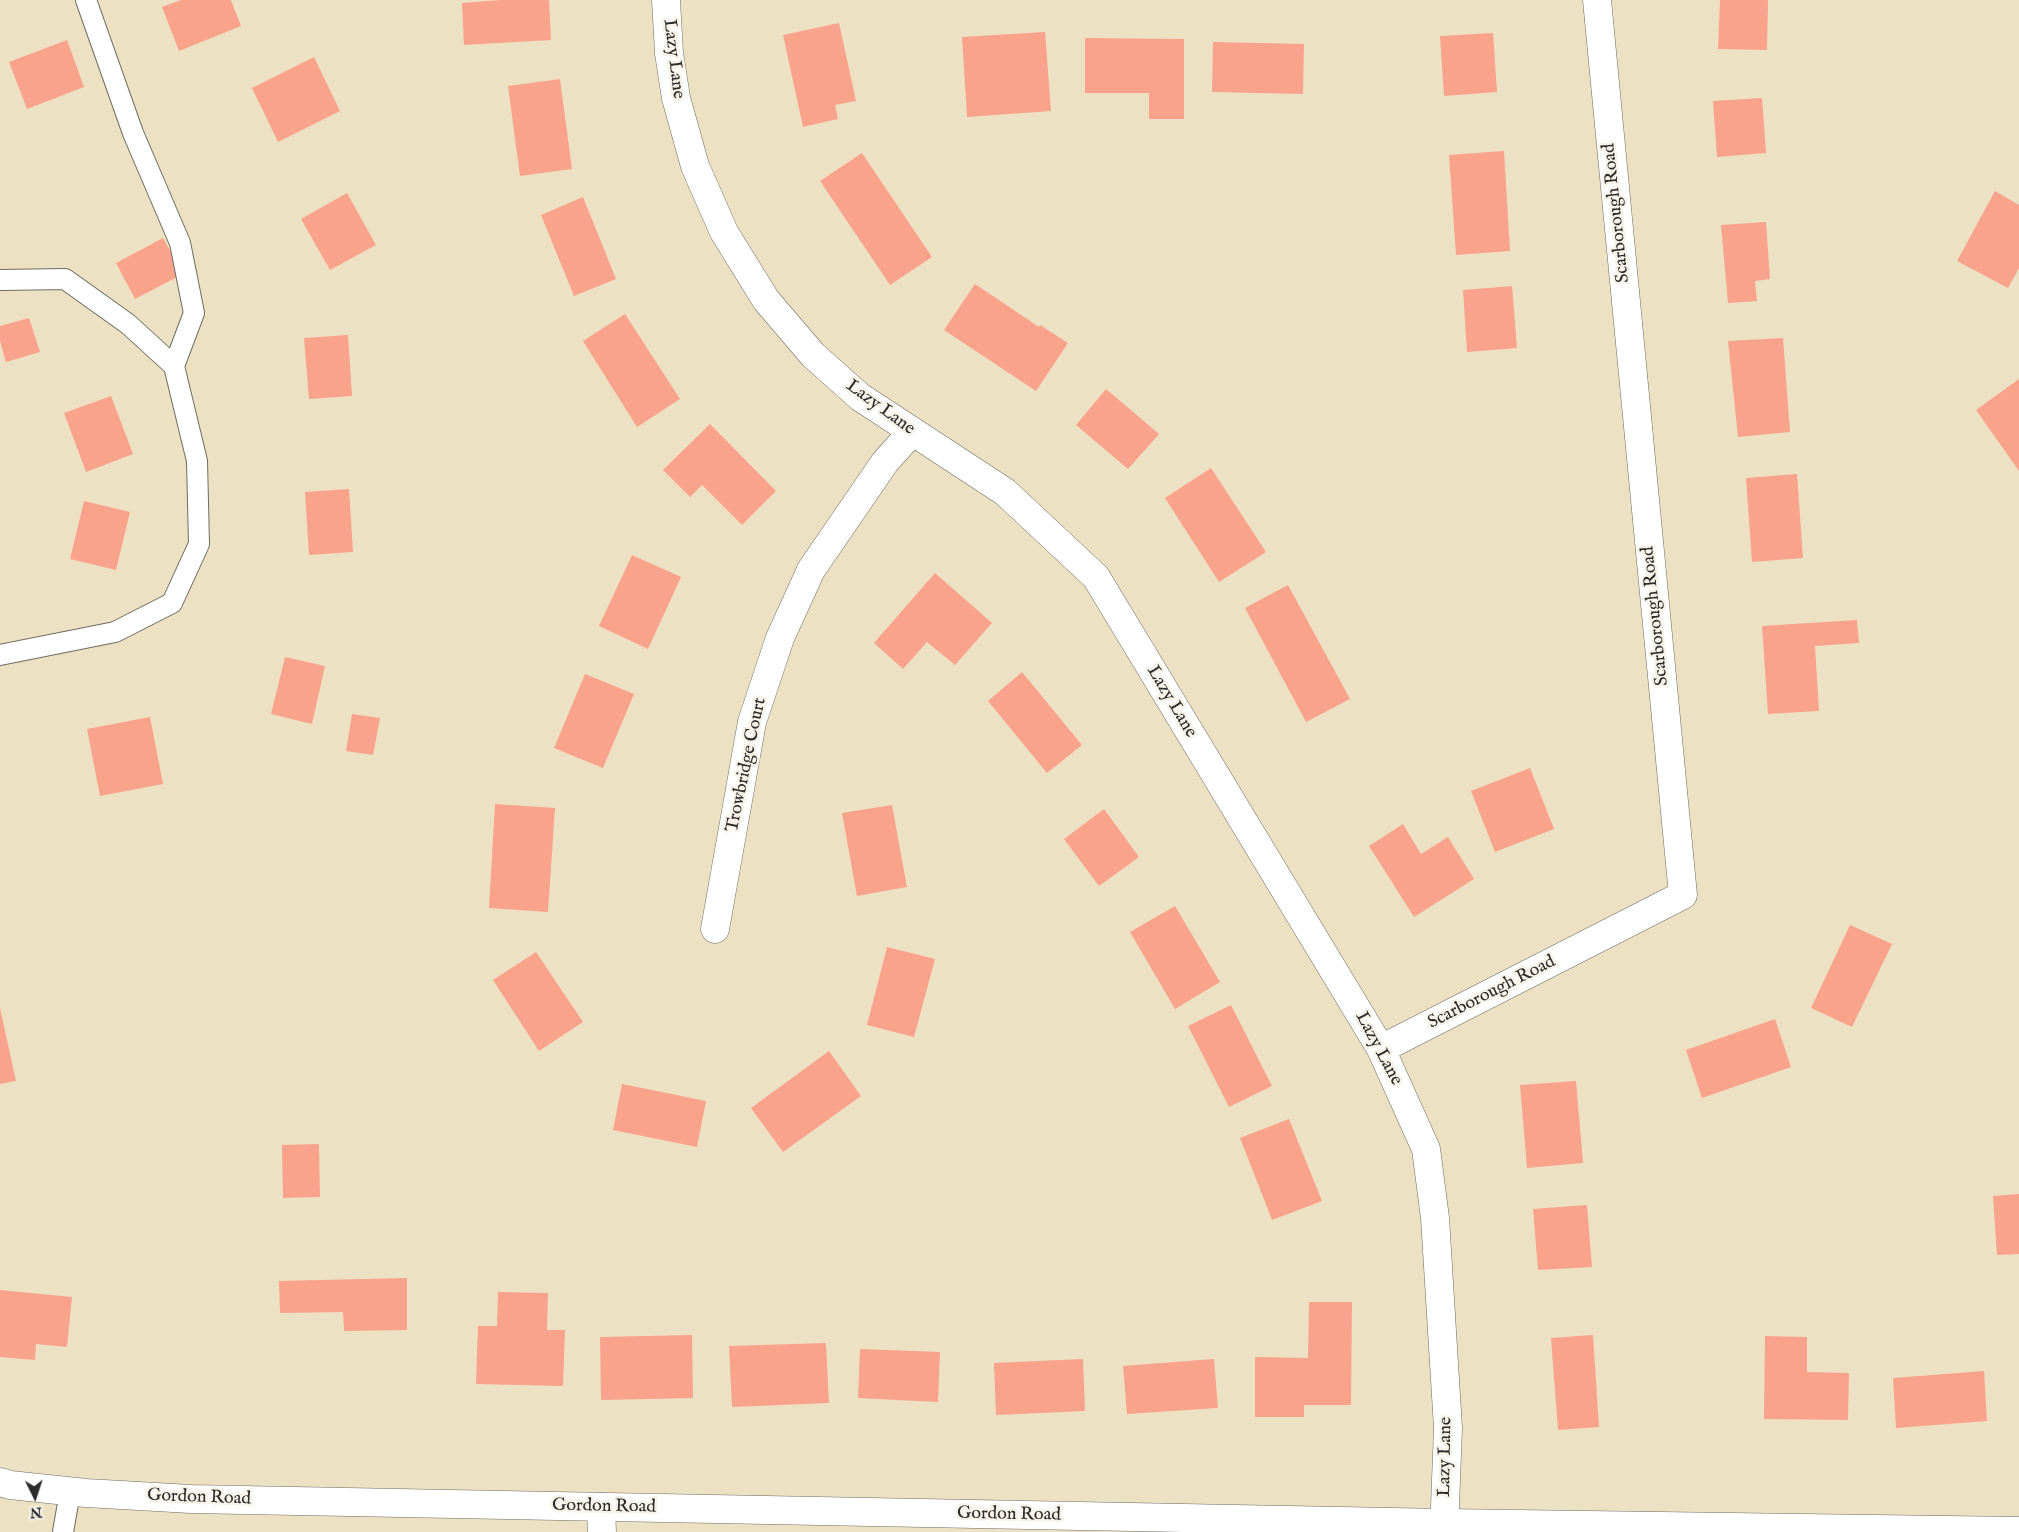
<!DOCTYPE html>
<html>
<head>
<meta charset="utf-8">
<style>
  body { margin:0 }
  #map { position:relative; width:2019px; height:1532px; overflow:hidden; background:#ede1c3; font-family:"IM FELL English",serif }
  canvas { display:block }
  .north { position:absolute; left:10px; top:1472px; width:50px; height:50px; -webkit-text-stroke:4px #f7f3e8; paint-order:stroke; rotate:176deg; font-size:14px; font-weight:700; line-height:20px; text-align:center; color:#2b2b2b }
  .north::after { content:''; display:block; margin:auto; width:18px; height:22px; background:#2b2b2b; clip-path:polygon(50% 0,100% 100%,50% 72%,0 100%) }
</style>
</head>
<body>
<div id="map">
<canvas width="2019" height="1532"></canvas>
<div class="north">N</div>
</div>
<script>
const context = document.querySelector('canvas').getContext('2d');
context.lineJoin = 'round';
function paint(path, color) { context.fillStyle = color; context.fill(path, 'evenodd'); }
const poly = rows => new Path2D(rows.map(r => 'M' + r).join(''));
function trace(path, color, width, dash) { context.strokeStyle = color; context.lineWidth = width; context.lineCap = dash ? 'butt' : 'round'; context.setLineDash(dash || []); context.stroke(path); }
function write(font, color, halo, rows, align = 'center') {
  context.font = font + ' "IM FELL English",serif'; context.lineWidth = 5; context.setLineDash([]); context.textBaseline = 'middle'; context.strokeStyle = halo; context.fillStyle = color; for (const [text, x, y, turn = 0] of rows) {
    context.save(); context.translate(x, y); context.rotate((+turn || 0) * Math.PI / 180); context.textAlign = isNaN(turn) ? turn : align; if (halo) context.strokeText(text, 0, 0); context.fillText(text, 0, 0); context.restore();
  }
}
paint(poly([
  [181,0,231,0,241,26,179,51,162,7],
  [500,0,549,0,551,40,464,45,462,3],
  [1720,0,1768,0,1767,50,1718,49],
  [839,23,856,101,835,105,838,119,803,127,783,35],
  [1045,32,1051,111,967,117,962,37],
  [1493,33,1497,92,1444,96,1440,36],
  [1085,38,1184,39,1184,119,1149,119,1149,93,1085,93],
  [67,40,84,87,27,109,9,62],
  [1213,42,1304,44,1303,94,1212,92],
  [314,57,340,111,278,142,252,88],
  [560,79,572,169,520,176,508,86],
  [1762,98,1766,153,1717,157,1713,101],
  [1504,151,1510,251,1456,255,1449,155],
  [862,153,932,257,890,285,820,181],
  [1995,191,2019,205,2019,268,2008,288,1957,261],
  [347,193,376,245,330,270,301,219],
  [583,197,616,279,574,296,541,215],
  [1766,222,1770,279,1755,281,1757,301,1728,303,1721,225],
  [163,238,183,274,135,299,116,263],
  [975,284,1039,327,1040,325,1068,343,1036,391,944,330],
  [1512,286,1517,348,1467,352,1463,290],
  [625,314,680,399,637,427,583,341],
  [29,318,40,352,6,362,0,341,0,326],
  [348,335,352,396,309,399,304,338],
  [1783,338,1790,432,1738,437,1728,341],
  [2019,379,2019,471,1976,410],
  [1106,389,1159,434,1128,469,1076,425],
  [111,396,133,454,86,472,64,413],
  [710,424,776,491,742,525,702,485,690,497,663,470],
  [1211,468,1266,552,1219,582,1165,498],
  [1797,474,1803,558,1752,562,1746,478],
  [349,489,353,552,309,555,305,492],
  [84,501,130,512,116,570,70,559],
  [632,555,681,577,648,649,599,626],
  [935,573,992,623,955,665,927,642,903,669,874,643],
  [1288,585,1350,699,1306,722,1245,608],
  [1857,620,1859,643,1815,646,1819,711,1768,714,1762,626],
  [285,657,325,666,312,724,271,714],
  [1022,672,1082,745,1047,773,988,701],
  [585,674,634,694,603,768,554,748],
  [352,714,380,718,373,755,346,751],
  [150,717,163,784,100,796,87,729],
  [1530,768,1554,829,1495,852,1471,791],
  [495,804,555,808,548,912,489,908],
  [892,805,907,887,857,896,842,813],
  [1104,809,1139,857,1099,886,1064,839],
  [1403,824,1421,854,1448,837,1474,879,1414,917,1369,846],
  [1175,906,1220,982,1175,1009,1130,932],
  [1850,925,1892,944,1852,1027,1811,1008],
  [887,947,935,959,914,1037,867,1025],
  [536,952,583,1022,539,1051,493,980],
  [1231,1005,1272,1086,1229,1107,1188,1026],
  [0,1008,16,1081,0,1084],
  [1775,1019,1791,1067,1702,1098,1686,1050],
  [829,1051,861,1096,783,1152,751,1108],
  [1576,1081,1583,1163,1527,1168,1520,1085],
  [622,1084,706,1101,697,1147,613,1130],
  [1289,1119,1322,1201,1272,1220,1240,1138],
  [319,1144,320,1197,283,1198,282,1145],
  [2019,1194,2019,1254,1997,1255,1993,1196],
  [1587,1205,1592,1267,1538,1270,1533,1209],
  [407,1278,407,1330,344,1331,343,1312,280,1313,279,1281],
  [0,1290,72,1297,67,1347,36,1344,35,1360,0,1357],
  [498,1292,548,1293,547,1330,565,1330,563,1386,476,1384,478,1326,497,1326],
  [1309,1302,1352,1302,1351,1405,1304,1405,1304,1417,1255,1417,1255,1357,1308,1358],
  [692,1335,693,1398,601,1400,600,1337],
  [1593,1335,1599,1427,1558,1430,1551,1338],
  [1765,1336,1807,1337,1807,1372,1849,1373,1848,1420,1764,1419],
  [826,1343,829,1403,732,1407,729,1346],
  [860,1349,940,1352,938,1402,858,1398],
  [1083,1359,1085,1411,996,1415,994,1363],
  [1214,1359,1218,1408,1127,1414,1123,1366],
  [1984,1371,1987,1421,1896,1428,1893,1378]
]), '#f9a28c');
const service = poly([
  [86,0,133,133,180,243,194,313,174,366],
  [0,280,65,279,128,324,174,366,197,461,199,544,172,603,115,632,0,655],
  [63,1532,70,1492]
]);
const minor = poly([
  [666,0,669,53,676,98,695,166,724,232,766,300,813,355,860,397,1005,492,1096,577,1381,1049,1426,1149,1435,1218,1448,1428,1444,1532],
  [715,929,752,722,780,638,811,570,885,462,912,432],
  [1381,1049,1683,895,1597,0],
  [601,1507,602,1532]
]);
const tertiary = poly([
  [0,1482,10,1485,86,1493,191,1499,1445,1523,2019,1531]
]);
trace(service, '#6f6b60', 22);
trace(minor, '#6f6b60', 29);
trace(tertiary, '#6f6b60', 29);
trace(service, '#fff', 20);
trace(minor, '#fff', 28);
trace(tertiary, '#fff', 28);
write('18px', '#2b2b2b', '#f7f3e8', [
  ["Lazy Lane",673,59,83],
  ["Scarborough Road",1617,213,-96],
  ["Lazy Lane",880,408,36],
  ["Scarborough Road",1656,616,-96],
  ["Lazy Lane",1171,702,59],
  ["Trowbridge Court",747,765,-78],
  ["Scarborough Road",1492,993,-27],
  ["Lazy Lane",1378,1049,62],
  ["Lazy Lane",1446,1457,-89],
  ["Gordon Road",199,1498,2],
  ["Gordon Road",604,1507,1],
  ["Gordon Road",1009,1515,1]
]);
</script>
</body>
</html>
